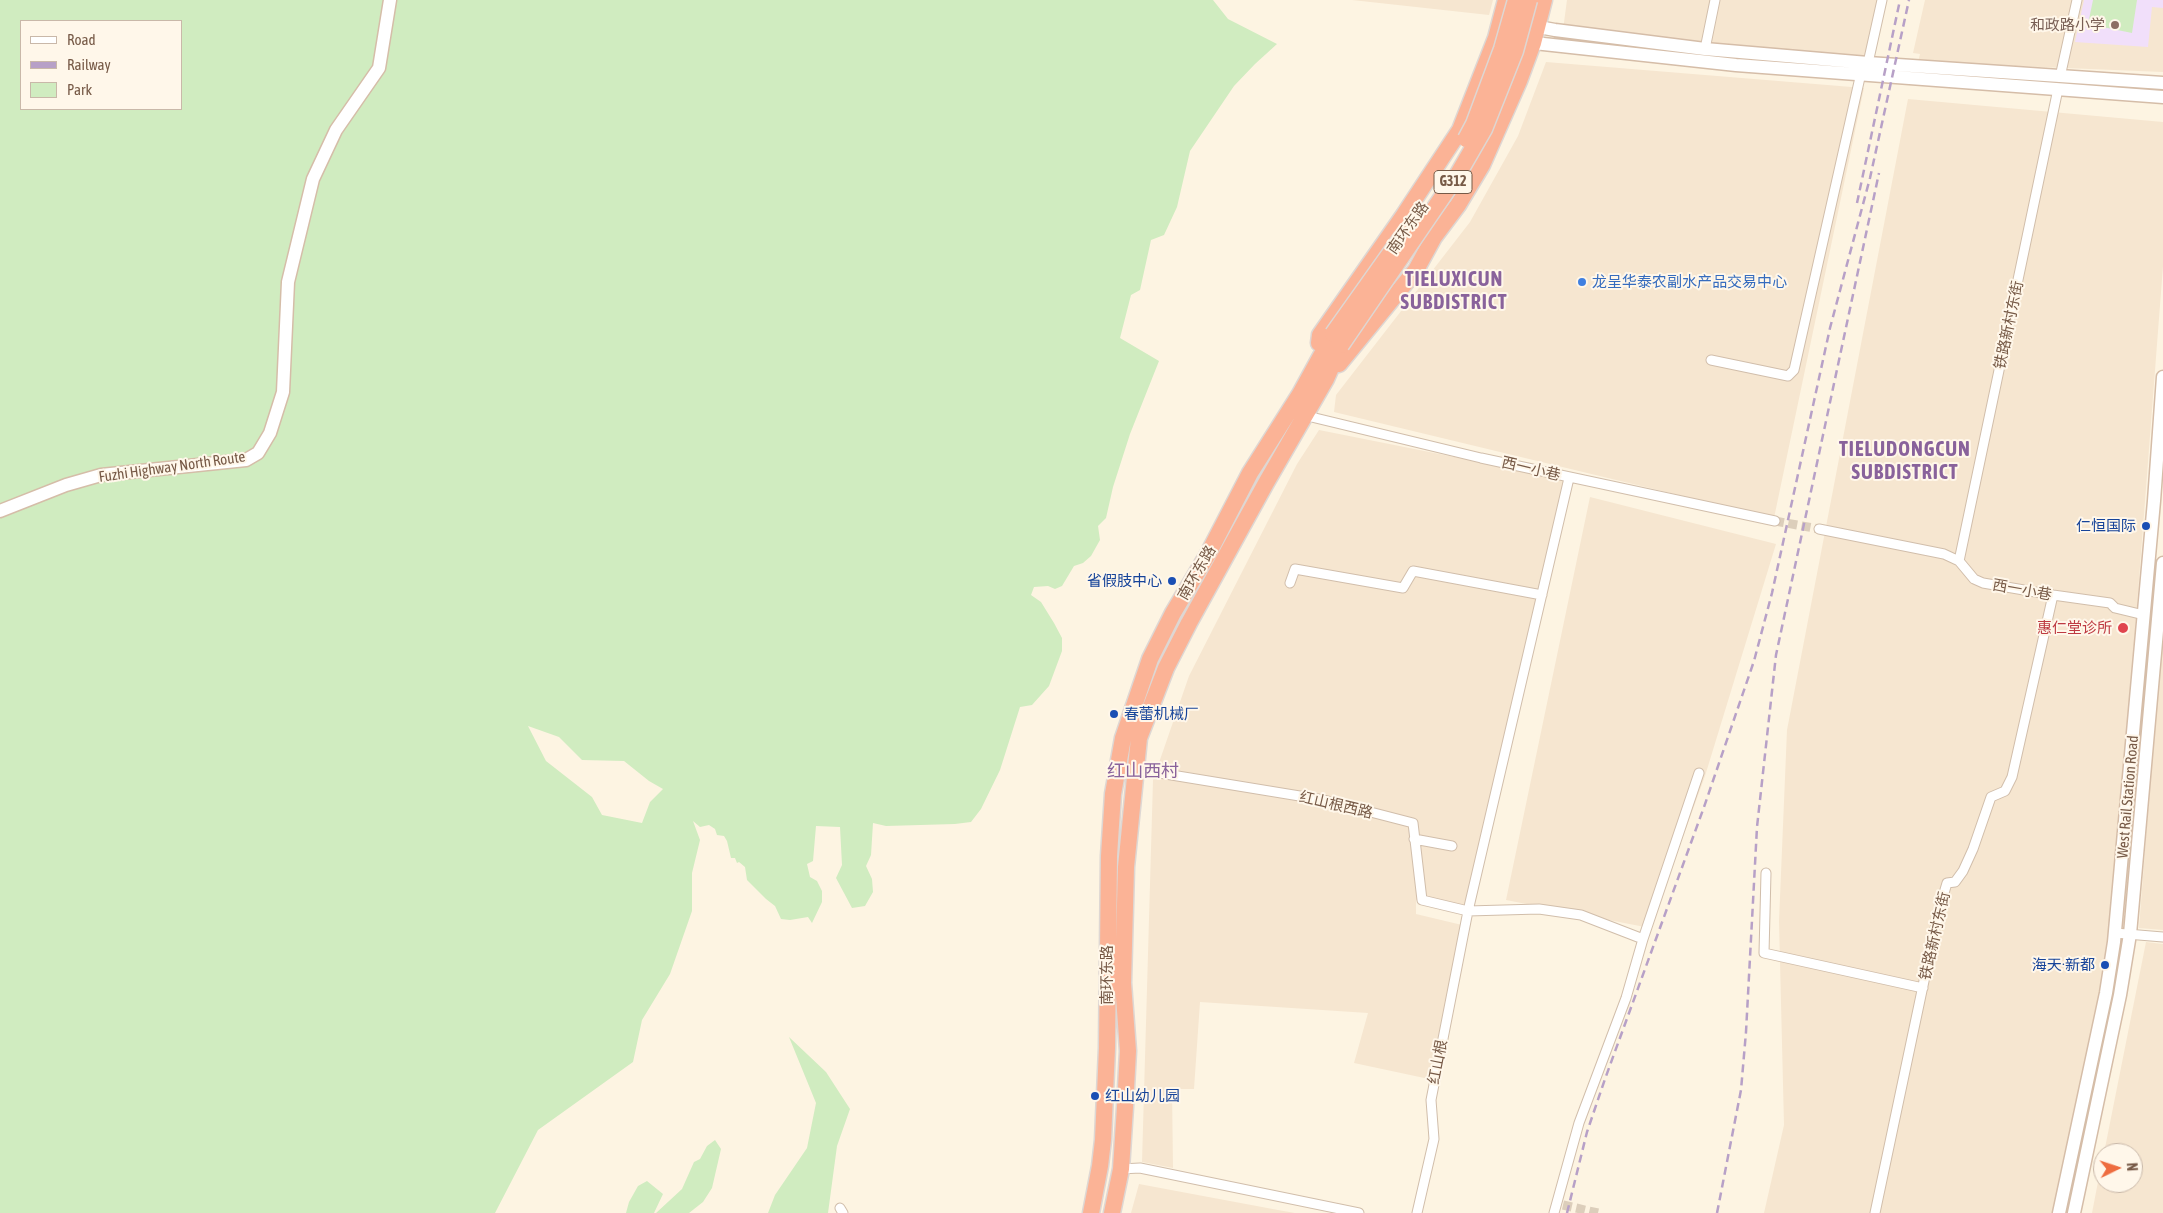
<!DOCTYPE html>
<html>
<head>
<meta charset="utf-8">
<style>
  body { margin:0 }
  #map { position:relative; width:2163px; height:1213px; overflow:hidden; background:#fdf4e2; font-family:"Asap Condensed",sans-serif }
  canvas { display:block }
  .legend { position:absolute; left:20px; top:20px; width:162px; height:90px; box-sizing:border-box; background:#fff7ea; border:1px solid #c9b8a9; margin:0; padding:6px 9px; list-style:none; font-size:15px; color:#775a47 }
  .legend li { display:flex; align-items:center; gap:10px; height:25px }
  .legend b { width:25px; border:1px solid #c9b8a9 }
  .north { position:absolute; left:2093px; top:1143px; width:50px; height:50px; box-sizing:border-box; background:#fff7ea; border:1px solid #c9b8a9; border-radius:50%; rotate:86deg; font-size:14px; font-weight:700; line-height:20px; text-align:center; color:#775a47 }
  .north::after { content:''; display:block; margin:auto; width:18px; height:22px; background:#ee6d40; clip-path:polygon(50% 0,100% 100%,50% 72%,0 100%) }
</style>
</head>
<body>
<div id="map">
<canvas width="2163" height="1213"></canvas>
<ul class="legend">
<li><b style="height:6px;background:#fff"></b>Road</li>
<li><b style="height:6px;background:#b7a0c7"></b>Railway</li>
<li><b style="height:14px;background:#d0ecc0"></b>Park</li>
</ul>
<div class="north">N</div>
</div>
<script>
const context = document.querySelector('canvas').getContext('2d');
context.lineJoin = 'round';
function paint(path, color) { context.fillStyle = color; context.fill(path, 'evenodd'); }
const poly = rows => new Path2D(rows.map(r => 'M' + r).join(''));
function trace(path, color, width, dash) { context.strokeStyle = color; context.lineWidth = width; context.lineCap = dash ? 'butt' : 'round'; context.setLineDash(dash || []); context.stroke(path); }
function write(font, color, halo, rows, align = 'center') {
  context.font = font + ' "Asap Condensed","Noto Sans SC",sans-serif'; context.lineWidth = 4; context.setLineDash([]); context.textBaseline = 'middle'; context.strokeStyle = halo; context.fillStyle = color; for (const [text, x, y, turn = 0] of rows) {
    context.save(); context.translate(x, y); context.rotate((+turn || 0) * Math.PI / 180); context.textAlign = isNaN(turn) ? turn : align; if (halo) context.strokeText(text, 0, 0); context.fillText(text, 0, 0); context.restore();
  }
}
paint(poly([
  [1352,0,1493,0,1489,15],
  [1567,0,1880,0,1867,59,1563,30],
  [1925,0,2163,0,2163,72,1918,62,1920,54,1913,53],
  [1546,62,1864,88,1774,518,1334,412,1336,395,1470,222,1518,136],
  [1908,99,2163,122,2163,266,2114,906,2103,1003,2056,1213,1764,1213,1784,1125,1779,921,1787,730],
  [1319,430,1565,479,1468,915,1416,900,1416,914,1462,925,1429,1079,1354,1063,1368,1013,1200,1002,1194,1089,1172,1089,1173,1168,1142,1162,1153,780,1189,676,1297,464],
  [1590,497,1776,544,1705,776,1650,928,1506,900],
  [2163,617,2163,930,2139,928],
  [2146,942,2163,944,2163,1213,2092,1213,2103,1156,2103,1183,2133,1183,2133,1153,2104,1153],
  [1139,1184,1278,1210,1295,1213,1131,1213]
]), '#f6e6d0');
paint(poly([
  [2084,0,2163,0,2163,8,2152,7,2148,47,2075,42]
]), '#f1dffa');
paint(poly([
  [0,0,1213,0,1228,19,1277,44,1255,64,1234,86,1190,151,1177,207,1164,235,1151,240,1140,290,1131,295,1120,338,1159,361,1130,434,1113,487,1106,518,1098,526,1100,540,1091,556,1083,563,1074,566,1062,586,1055,589,1048,586,1034,587,1031,595,1041,602,1054,623,1062,638,1062,651,1049,686,1032,705,1020,707,1000,770,981,809,971,822,955,824,886,826,873,823,871,855,866,866,872,879,873,892,865,906,852,908,836,878,842,865,840,827,816,826,813,861,807,864,810,877,817,881,822,891,822,902,812,923,808,917,790,920,781,919,775,906,766,899,747,880,745,867,739,862,737,863,735,858,731,858,727,841,724,836,717,835,715,829,709,825,700,827,693,821,700,840,692,873,692,911,670,974,642,1020,633,1062,538,1130,495,1213,0,1213],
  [21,21,181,21,181,109,21,109],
  [528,726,559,737,582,760,624,761,649,781,663,789,650,802,642,823,602,815,592,797,546,761],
  [2093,0,2137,0,2132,33,2088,24],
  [789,1037,826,1072,850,1109,837,1146,828,1213,768,1213,775,1195,807,1148,816,1103],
  [715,1140,721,1149,712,1188,703,1202,689,1213,656,1213,682,1189,694,1162,700,1159,707,1146],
  [647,1181,663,1194,654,1213,626,1213,629,1202,638,1186]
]), '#d0ecc0');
trace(poly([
  [1775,521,1819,529],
  [1563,1205,1598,1213]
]), '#dccebb', 9, [9, 4.5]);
const street = poly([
  [1705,49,1715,0],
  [1868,63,1882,0],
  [2060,77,2077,0],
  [1711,360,1788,376,1794,370,1861,73],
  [1303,415,1481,458,1775,521],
  [1819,529,1944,554,1959,561,1974,579,1983,583,2053,595,2110,603,2115,608,2144,615],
  [1959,561,2058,89],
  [1290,583,1295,569,1403,588,1413,571,1542,595],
  [1135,769,1324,800,1413,823,1422,900,1468,911,1539,909,1581,915,1643,939],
  [1414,839,1452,846],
  [1766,873,1764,953,1923,988],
  [2115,933,2163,937],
  [1121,1169,1140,1168,1359,1213],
  [840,1208,843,1213],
  [1417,1213,1434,1139,1431,1100,1468,911,1569,478],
  [1554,1213,1579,1123,1626,998,1643,939,1699,773],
  [1875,1213,1939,910,1947,883,1955,882,1963,871,1973,849,1991,797,2005,791,2012,777,2053,595]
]);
const secondary = poly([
  [1528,25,1555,30,1705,49,1868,63,2163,83],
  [1525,42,1736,65,2163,97],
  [0,511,66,485,101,475,246,460,258,453,270,433,283,392,288,282,313,179,336,130,379,68,390,0],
  [2059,1213,2106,993,2114,942,2154,501,2163,377],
  [2074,1213,2120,995,2130,934,2163,563]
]);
const highway = poly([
  [1319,343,1320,335,1404,215,1460,130,1496,38,1506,0],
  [1339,364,1416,270,1434,237,1458,205,1482,165,1519,81,1533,43,1544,0],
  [1091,1213,1100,1166,1103,1140,1107,1048,1109,856,1113,794,1123,738,1150,659,1173,613,1208,554,1250,473,1300,394,1333,334],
  [1112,1213,1121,1169,1125,1107,1128,1051,1123,983,1126,867,1139,738,1166,668,1189,623,1266,483,1326,379,1341,345]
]);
trace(street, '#d1beab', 11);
trace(secondary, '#d5bda8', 15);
trace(highway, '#ded7d3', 19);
trace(street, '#fff', 9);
trace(secondary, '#fff', 12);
trace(highway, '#fbb396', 16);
trace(poly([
  [1857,203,1900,0],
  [1567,1213,1587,1132,1605,1079,1704,807,1754,661,1772,593,1830,328,1870,178,1909,0],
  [1717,1213,1741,1090,1746,1032,1757,827,1776,655,1879,173]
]), '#b7a0c7', 2.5, [8, 5]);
const highwayBridge = poly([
  [1466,139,1474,124,1502,49,1516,0],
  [1333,334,1402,237],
  [1341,345,1458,174,1484,129,1515,51,1529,0]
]);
trace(highwayBridge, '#ded7d3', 19, []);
trace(highwayBridge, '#fbb396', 16);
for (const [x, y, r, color] of [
  [2115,25,5,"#8d6e63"],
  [1582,282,5,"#3f7fe0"],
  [2146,526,5,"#1a4fb4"],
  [1172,581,5,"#1a4fb4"],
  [2123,628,6,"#e0444e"],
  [1114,714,5,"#1a4fb4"],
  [2105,965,5,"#1a4fb4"],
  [1095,1096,5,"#1a4fb4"]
]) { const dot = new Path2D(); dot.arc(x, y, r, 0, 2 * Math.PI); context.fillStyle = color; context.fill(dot); trace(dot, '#fff7ea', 2); }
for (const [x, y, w] of [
  [1453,182,38]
]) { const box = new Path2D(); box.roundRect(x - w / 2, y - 11.5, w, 23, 4); context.fillStyle = '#fff7ea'; context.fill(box); trace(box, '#775a47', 1); }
write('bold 14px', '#775a47', null, [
  ["G312",1453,182]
]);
write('15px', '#785e54', '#fff7ea', [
  ["和政路小学",2105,25]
], 'right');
write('15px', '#775a47', '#fff7ea', [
  ["南环东路",1408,228,-55],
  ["铁路新村东街",2009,325,-78],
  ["Fuzhi Highway North Route",172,467,-8],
  ["西一小巷",1531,469,13],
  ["南环东路",1197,573,-60],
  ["西一小巷",2022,590,10],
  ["West Rail Station Road",2128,797,-85],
  ["红山根西路",1336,805,13],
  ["铁路新村东街",1935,936,-77],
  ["南环东路",1107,975,-90],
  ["红山根",1438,1062,-79]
]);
write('15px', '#366cbe', '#fff7ea', [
  ["龙呈华泰农副水产品交易中心",1592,282]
], 'left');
write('15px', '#164399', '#fff7ea', [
  ["仁恒国际",2136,526],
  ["省假肢中心",1162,581],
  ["春蕾机械厂",1124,714,"left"],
  ["海天·新都",2095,965],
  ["红山幼儿园",1105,1096,"left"]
], 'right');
write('15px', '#be3a42', '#fff7ea', [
  ["惠仁堂诊所",2112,628]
], 'right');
write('18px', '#89629b', '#fff7ea', [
  ["红山西村",1143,771]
]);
context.letterSpacing = '1px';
write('bold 20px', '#89629b', '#fff7ea', [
  ["TIELUXICUN",1454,280],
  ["SUBDISTRICT",1454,303],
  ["TIELUDONGCUN",1905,450],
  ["SUBDISTRICT",1905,473]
]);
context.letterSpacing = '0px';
</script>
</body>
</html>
